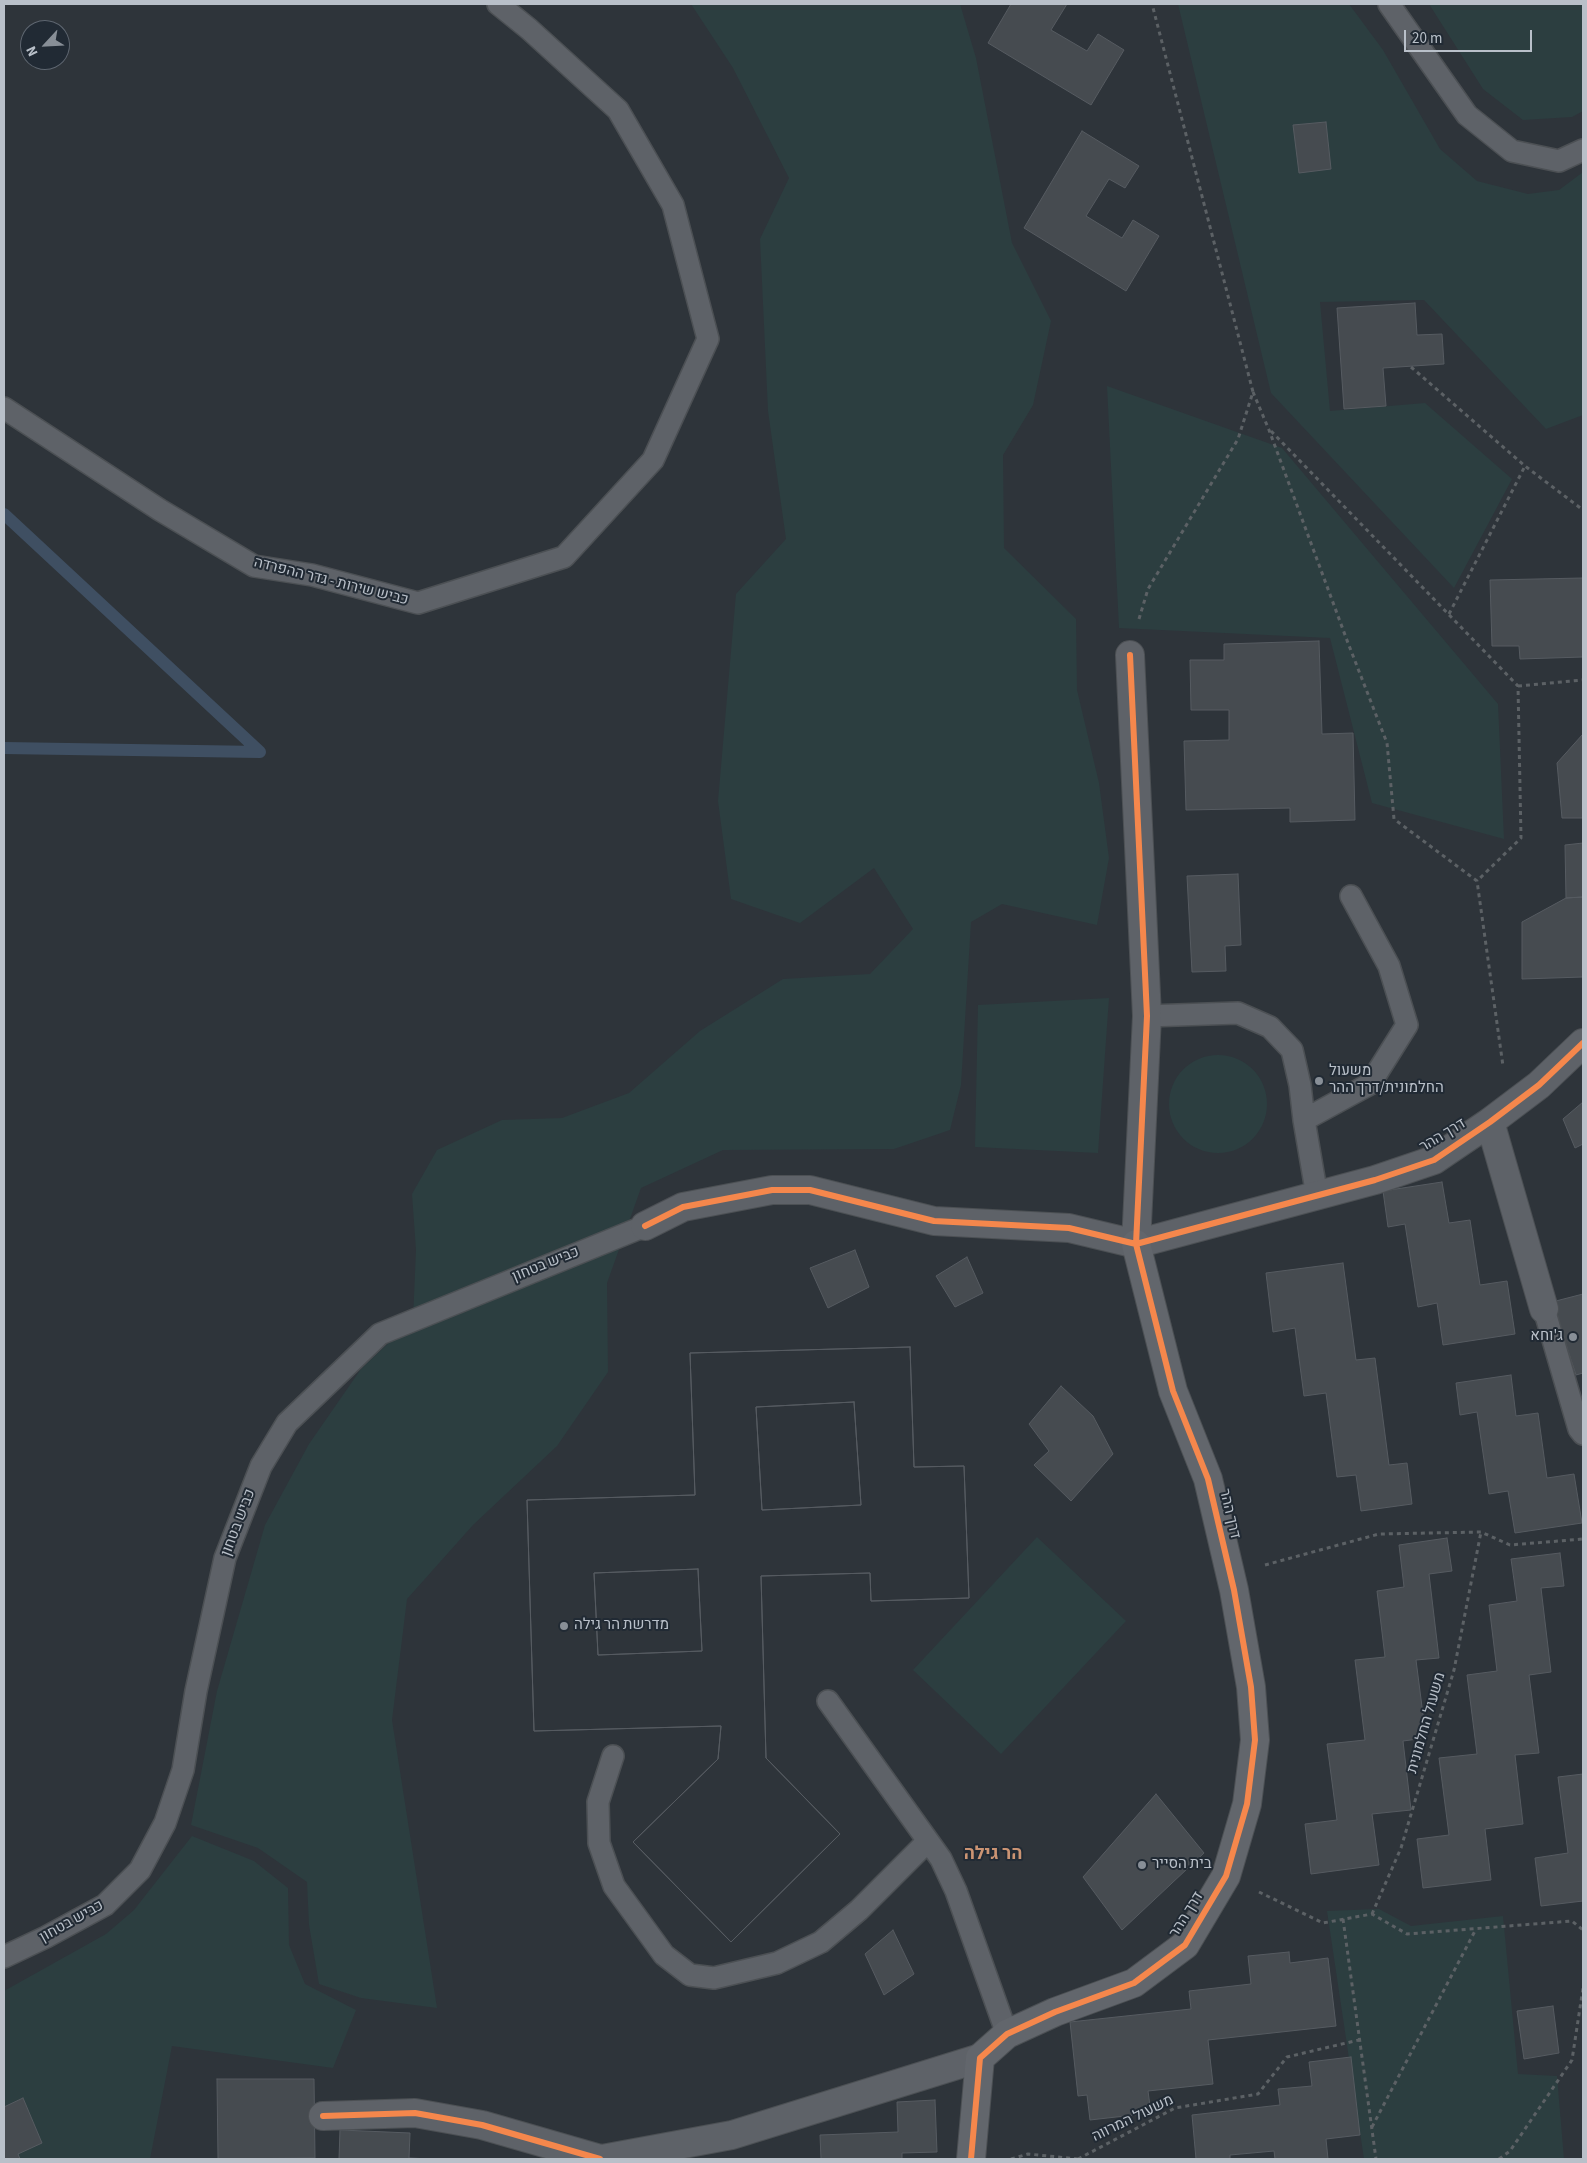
<!DOCTYPE html>
<html>
<head>
<meta charset="utf-8">
<style>
  body { margin:0 }
  #map { position:relative; width:1587px; height:2163px; overflow:hidden; background:#2e343a; font-family:"Source Sans 3",sans-serif }
  canvas { display:block }
  .frame { position:absolute; inset:0; border:5px solid #b9c0c9; pointer-events:none }
  .north { position:absolute; left:20px; top:20px; width:50px; height:50px; box-sizing:border-box; background:#212a34; border:1px solid #5e6670; border-radius:50%; rotate:245deg; font-size:14px; font-weight:700; line-height:20px; text-align:center; color:#b9c0c9 }
  .north::after { content:''; display:block; margin:auto; width:18px; height:22px; background:#888f97; clip-path:polygon(50% 0,100% 100%,50% 72%,0 100%) }
  .scale { position:absolute; left:1404px; top:30px; width:128px; height:22px; box-sizing:border-box; border:2px solid #b9c0c9; border-top:0; padding-left:6px; font-size:15px; line-height:18px; white-space:nowrap; color:#b9c0c9; -webkit-text-stroke:4px #212a34; paint-order:stroke }
</style>
</head>
<body>
<div id="map">
<canvas width="1587" height="2163"></canvas>
<div class="frame"></div>
<div class="north">N</div>
<div class="scale">20 m</div>
</div>
<script>
const context = document.querySelector('canvas').getContext('2d');
context.lineJoin = 'round';
function paint(path, color) { context.fillStyle = color; context.fill(path, 'evenodd'); }
const poly = rows => new Path2D(rows.map(r => 'M' + r).join(''));
function trace(path, color, width, dash) { context.strokeStyle = color; context.lineWidth = width; context.lineCap = dash ? 'butt' : 'round'; context.setLineDash(dash || []); context.stroke(path); }
function write(font, color, halo, rows, align = 'center') {
  context.font = font + ' "Source Sans 3",Heebo,sans-serif'; context.lineWidth = 4; context.setLineDash([]); context.textBaseline = 'middle'; context.strokeStyle = halo; context.fillStyle = color; for (const [text, x, y, turn = 0] of rows) {
    context.save(); context.translate(x, y); context.rotate((+turn || 0) * Math.PI / 180); context.textAlign = isNaN(turn) ? turn : align; if (halo) context.strokeText(text, 0, 0); context.fillText(text, 0, 0); context.restore();
  }
}
paint(poly([
  [691,4,960,4,976,58,1012,243,1051,321,1033,405,1003,455,1004,548,1076,619,1077,690,1099,783,1109,858,1097,925,1002,904,971,922,961,1085,950,1130,894,1149,723,1150,641,1188,607,1283,608,1372,557,1446,473,1525,407,1599,392,1720,437,2008,361,1998,319,1984,309,1925,307,1882,258,1848,191,1825,217,1691,265,1525,309,1444,361,1369,413,1320,416,1250,412,1194,437,1150,502,1120,562,1118,629,1093,700,1031,783,979,870,974,913,929,874,868,800,923,731,899,718,801,736,594,786,539,768,411,760,239,789,178,733,68],
  [1178,4,1349,4,1383,50,1440,149,1477,181,1528,194,1559,190,1583,172,1583,415,1546,429,1424,300,1320,302,1330,411,1425,403,1512,479,1454,588,1271,393],
  [1429,4,1583,4,1583,111,1572,117,1523,120,1483,89],
  [1107,386,1282,448,1498,704,1504,839,1372,803,1330,638,1119,628],
  [1109,998,1098,1153,975,1147,978,1005],
  '1169 1104a49 49 0 1 1 98 0a49 49 0 1 1-98 0Z',
  [1037,1537,1126,1621,1001,1754,913,1670],
  [192,1836,254,1861,288,1888,289,1945,305,1984,356,2010,333,2068,172,2046,150,2159,4,2159,4,1991,106,1934,134,1910],
  [1379,1909,1411,1926,1503,1916,1518,2074,1557,2076,1564,2159,1364,2159,1327,1911]
]), '#2c3e40');
trace(poly([
  [4,514,260,752,4,748]
]), '#3f4f62', 12);
const building = poly([
  [1011,4,1067,4,1051,30,1087,51,1098,34,1124,50,1091,105,988,43,1011,4],
  [1326,122,1331,169,1299,173,1293,125,1326,122],
  [1082,131,1139,166,1125,188,1109,179,1086,216,1122,238,1133,220,1159,236,1126,291,1024,228,1082,131],
  [1415,303,1417,335,1442,334,1444,364,1383,368,1386,406,1344,409,1337,308,1415,303],
  [1583,578,1583,657,1520,659,1519,646,1492,646,1490,580,1583,578],
  [1319,641,1322,734,1353,733,1355,820,1290,822,1290,808,1186,810,1184,741,1229,740,1229,710,1191,710,1190,660,1224,660,1224,644,1319,641],
  [1583,734,1583,818,1562,818,1557,763,1583,734],
  [1583,843,1583,897,1566,898,1565,845,1583,843],
  [1238,874,1241,945,1225,946,1226,971,1192,972,1187,876,1238,874],
  [1583,897,1583,977,1522,979,1522,922,1566,898,1583,897],
  [1583,1102,1583,1144,1575,1148,1563,1119,1583,1102],
  [1442,1182,1449,1223,1470,1220,1480,1285,1507,1281,1515,1334,1443,1345,1437,1303,1418,1307,1405,1224,1388,1227,1383,1191,1442,1182],
  [855,1250,869,1287,828,1308,810,1268,855,1250],
  [967,1257,983,1293,955,1307,936,1276,967,1257],
  [1343,1263,1356,1360,1375,1358,1389,1465,1407,1463,1412,1504,1361,1511,1356,1475,1337,1477,1326,1393,1304,1396,1295,1328,1273,1332,1266,1273,1343,1263],
  [1583,1294,1583,1373,1576,1375,1552,1302,1583,1294],
  [910,1347,914,1467,964,1466,969,1598,871,1601,870,1573,761,1576,766,1758,840,1834,731,1942,633,1842,718,1759,721,1726,534,1731,527,1500,695,1495,690,1353,910,1347],
  [854,1402,861,1505,762,1510,756,1407,854,1402],
  [698,1569,702,1651,598,1655,594,1573,698,1569],
  [910,1347,914,1467,964,1466,969,1598,871,1601,870,1573,761,1576,766,1758,840,1834,731,1942,633,1842,718,1759,721,1726,534,1731,527,1500,695,1495,690,1353,910,1347],
  [854,1402,861,1505,762,1510,756,1407,854,1402],
  [698,1569,702,1651,598,1655,594,1573,698,1569],
  [1511,1375,1516,1416,1538,1413,1547,1478,1574,1474,1582,1523,1515,1533,1508,1491,1489,1494,1477,1412,1460,1415,1456,1383,1511,1375],
  [1061,1386,1093,1416,1113,1454,1071,1501,1034,1465,1049,1451,1029,1424,1061,1386],
  [1447,1538,1452,1571,1429,1574,1439,1658,1416,1660,1426,1738,1403,1741,1411,1810,1372,1814,1379,1865,1311,1874,1305,1824,1337,1820,1327,1744,1365,1740,1355,1660,1385,1657,1377,1591,1404,1587,1399,1545,1447,1538],
  [1560,1553,1564,1586,1541,1588,1551,1672,1529,1675,1539,1753,1515,1755,1523,1824,1485,1829,1491,1880,1423,1888,1417,1839,1449,1835,1439,1758,1477,1754,1467,1675,1497,1671,1489,1605,1517,1601,1511,1559,1560,1553],
  [1583,1774,1583,1901,1541,1906,1535,1858,1568,1853,1558,1777,1583,1774],
  [1156,1794,1204,1853,1122,1930,1083,1877,1156,1794],
  [893,1930,914,1974,884,1995,865,1954,893,1930],
  [1289,1952,1290,1963,1328,1958,1336,2026,1208,2040,1213,2084,1148,2091,1151,2113,1090,2120,1087,2095,1078,2096,1070,2022,1191,2009,1189,1991,1251,1984,1248,1956,1289,1952],
  [1553,2006,1559,2053,1524,2059,1517,2011,1553,2006],
  [1351,2057,1360,2135,1326,2139,1328,2159,1275,2159,1274,2151,1230,2155,1230,2159,1196,2159,1192,2115,1280,2105,1278,2089,1312,2086,1309,2062,1351,2057],
  [217,2079,314,2079,315,2158,218,2159,217,2079],
  [23,2098,42,2143,18,2154,20,2159,4,2159,4,2107,23,2098],
  [935,2100,937,2152,902,2153,902,2159,821,2159,820,2135,898,2132,897,2102,935,2100],
  [340,2130,410,2133,409,2158,431,2159,339,2159,340,2130]
]);
paint(building, '#464b50');
trace(building, '#565b61', 1);
const lane = poly([
  [1389,4,1467,115,1512,151,1559,161,1583,150],
  [4,408,160,510,254,566,312,575,418,603,564,557,653,460,708,339,673,205,618,110,529,29,498,4],
  [1147,1016,1238,1013,1270,1027,1292,1050,1300,1085,1304,1120,1317,1196],
  [1304,1120,1370,1084,1407,1025,1389,966,1351,896],
  [1544,1309,1579,1429,1583,1434],
  [828,1701,941,1859,956,1891,1007,2034],
  [613,1756,598,1802,599,1843,614,1886,664,1955,690,1975,714,1978,777,1963,821,1942,859,1910,928,1841],
  [4,1957,46,1937,105,1905,140,1870,165,1823,183,1770,196,1691,225,1558,261,1466,287,1423,380,1334,645,1226]
]);
const street = poly([
  [1130,655,1147,1016,1136,1244],
  [1490,1122,1544,1309],
  [645,1226,683,1207,772,1190,810,1190,934,1221,1069,1228,1136,1244,1375,1180,1434,1160,1490,1122,1539,1085,1583,1043],
  [323,2116,415,2113,482,2125,600,2159],
  [602,2159,732,2135,980,2058]
]);
const secondary = poly([
  [971,2159,980,2058,1007,2034,1055,2012,1134,1983,1185,1945,1226,1876,1247,1804,1255,1740,1251,1687,1234,1590,1208,1479,1173,1391,1136,1244]
]);
trace(lane, '#4c5054', 24);
trace(street, '#4c5054', 30);
trace(secondary, '#4c5054', 30);
trace(poly([
  [1411,367,1525,466,1583,510],
  [1253,392,1269,430,1348,643,1387,743,1394,819,1477,881,1503,1066],
  [1271,431,1518,686,1521,838,1477,881],
  [1449,614,1525,466],
  [1139,619,1148,589,1238,439,1253,392,1152,4],
  [1518,686,1583,680],
  [1265,1565,1379,1534,1481,1532,1510,1545,1583,1539],
  [1259,1892,1323,1923,1372,1914,1407,1934,1572,1921,1583,1930],
  [1372,1914,1401,1848,1454,1670,1481,1532],
  [1343,1919,1376,2159],
  [1372,2127,1476,1929],
  [1011,2159,1028,2154,1078,2159],
  [1078,2159,1175,2108,1258,2094,1287,2057,1359,2040],
  [1499,2159,1510,2151,1572,2060,1583,1988]
]), '#5c6165', 3, [4, 4]);
trace(lane, '#5e6268', 21);
trace(street, '#5e6268', 28);
trace(secondary, '#62666c', 28);
trace(poly([
  [645,1226,683,1207,772,1190,810,1190,934,1221,1069,1228,1136,1244,1375,1180,1434,1160,1490,1122,1539,1085,1583,1043],
  [323,2116,415,2113,482,2125,600,2159],
  [971,2159,980,2058,1007,2034,1055,2012,1134,1983,1185,1945,1226,1876,1247,1804,1255,1740,1251,1687,1234,1590,1208,1479,1173,1391,1136,1244,1147,1016,1130,655]
]), '#f5874c', 6);
for (const [x, y, r, color] of [
  [1319,1081,5,"#888f97"],
  [1573,1337,5,"#888f97"],
  [564,1626,5,"#888f97"],
  [1142,1865,5,"#888f97"]
]) { const dot = new Path2D(); dot.arc(x, y, r, 0, 2 * Math.PI); context.fillStyle = color; context.fill(dot); trace(dot, '#212a34', 2); }
write('15px', '#b9c0c9', '#212a34', [
  ["כביש שירות - גדר ההפרדה",331,582,14],
  ["דרך ההר",1443,1136,-31],
  ["כביש בטחון",546,1265,-22],
  ["דרך ההר",1229,1514,77],
  ["כביש בטחון",239,1523,-69],
  ["משעול החלמונית",1427,1723,-74],
  ["דרך ההר",1187,1915,-58],
  ["כביש בטחון",72,1922,-29],
  ["משעול המרווה",1133,2119,-26]
]);
write('15px', '#b9c0c9', '#212a34', [
  ["משעול",1329,1072],
  ["החלמונית/דרך ההר",1329,1089],
  ["ג'וחא",1563,1337,"right"],
  ["מדרשת הר גילה",574,1626],
  ["בית הסייר",1152,1865]
], 'left');
write('bold 18px', '#cb9473', '#212a34', [
  ["הר גילה",993,1855]
]);
</script>
</body>
</html>
